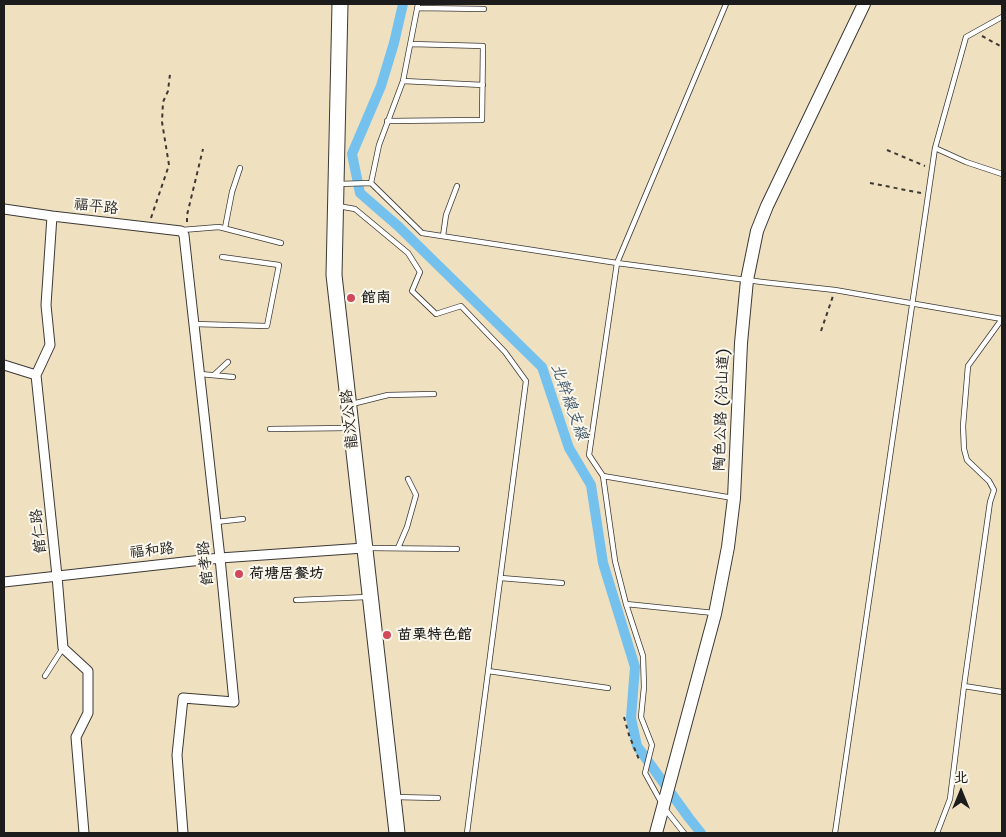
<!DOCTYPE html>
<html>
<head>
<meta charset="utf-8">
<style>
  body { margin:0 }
  #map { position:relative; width:1006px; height:837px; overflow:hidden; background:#efe0c0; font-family:"Shantell Sans","LXGW WenKai TC",sans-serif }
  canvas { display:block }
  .frame { position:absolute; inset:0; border:5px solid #1c1c1c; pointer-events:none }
  .north { position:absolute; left:936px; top:767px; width:50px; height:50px; -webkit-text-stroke:4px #fbf7ec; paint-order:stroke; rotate:0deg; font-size:14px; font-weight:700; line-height:20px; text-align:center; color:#1c1c1c }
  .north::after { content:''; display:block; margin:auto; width:18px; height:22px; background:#1c1c1c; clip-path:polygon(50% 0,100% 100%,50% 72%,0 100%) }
</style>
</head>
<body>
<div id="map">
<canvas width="1006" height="837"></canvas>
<div class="frame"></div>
<div class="north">北</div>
</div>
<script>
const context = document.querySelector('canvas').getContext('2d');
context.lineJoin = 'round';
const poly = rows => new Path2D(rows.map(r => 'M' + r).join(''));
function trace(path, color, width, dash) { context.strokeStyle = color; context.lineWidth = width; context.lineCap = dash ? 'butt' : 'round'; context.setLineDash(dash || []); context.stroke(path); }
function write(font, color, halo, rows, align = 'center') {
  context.font = font + ' "Shantell Sans","LXGW WenKai TC",sans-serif'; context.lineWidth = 4; context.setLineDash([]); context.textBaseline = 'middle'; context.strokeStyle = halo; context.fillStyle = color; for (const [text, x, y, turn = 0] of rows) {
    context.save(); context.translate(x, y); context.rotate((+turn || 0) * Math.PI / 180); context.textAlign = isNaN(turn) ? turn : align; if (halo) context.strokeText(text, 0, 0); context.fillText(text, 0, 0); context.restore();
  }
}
trace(poly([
  [403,4,394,43,381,86,352,154,360,193,398,226,542,367,569,448,591,485,603,563,635,667,631,718,637,746,689,818,701,833]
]), '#74c1ee', 10);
const lane = poly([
  [418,8,484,9],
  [403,81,483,85],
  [387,121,482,120,483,46,411,44],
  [935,148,966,162,1002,174],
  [371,183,379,145,403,81,418,4],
  [338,184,371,183,422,233,617,263,762,282,835,290,1002,319],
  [338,206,355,209,408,253,420,272,412,291,436,314,461,306,505,352,526,381,467,833],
  [225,228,232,192,240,168],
  [182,230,219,227,281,243],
  [443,236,446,215,457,186],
  [194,324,267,326,279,265,222,257],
  [200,374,233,377],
  [214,375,228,362],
  [352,404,388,395,434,394],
  [270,429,348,428],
  [603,476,733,498],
  [216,522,243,519],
  [368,548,457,549],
  [398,548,407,527,416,495,408,479],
  [501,578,562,583],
  [296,600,367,597],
  [626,604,714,613],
  [488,671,608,688],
  [45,676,63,648],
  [964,686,1002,692],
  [394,797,438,798],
  [661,802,645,773,652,745,641,717,644,687,643,656,626,604,615,561,603,476,589,455,617,263,726,4],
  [665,809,684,833],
  [835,833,935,148,966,37,1002,17],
  [937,833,950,799,964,686,990,502,994,490,989,481,967,460,964,449,963,426,968,366,1002,319]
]);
const street = poly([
  [4,209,52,216,181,231,184,235,220,558,234,702,183,698,177,755,183,833],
  [52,216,46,305,50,345,36,375,57,576,63,648,88,671,88,713,76,737,84,833],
  [4,365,36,375],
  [4,582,220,558,364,548]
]);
const secondary = poly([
  [656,833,715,614,728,547,734,498,741,343,747,280,757,231,767,206,864,4]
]);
const primary = poly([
  [340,4,334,275,397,833]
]);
trace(lane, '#3c3935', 6);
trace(street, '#3c3935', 11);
trace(secondary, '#3c3935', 14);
trace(primary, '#3c3935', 17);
trace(poly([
  [982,36,1002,47],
  [887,150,925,166],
  [870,183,921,193],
  [151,218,169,165,162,122,163,102,168,91,170,74],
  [187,222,187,215,203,149],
  [821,331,833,296],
  [624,717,629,735,640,762]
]), '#3c3935', 2, [4, 4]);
trace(lane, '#fff', 4.5);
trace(street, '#fff', 9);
trace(secondary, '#fff', 12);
trace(primary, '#fff', 15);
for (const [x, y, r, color] of [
  [351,298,5,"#d1495b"],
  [239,574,5,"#d1495b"],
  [387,635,5,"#d1495b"]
]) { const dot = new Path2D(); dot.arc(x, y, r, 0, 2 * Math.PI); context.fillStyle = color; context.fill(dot); trace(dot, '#fbf7ec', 2); }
write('15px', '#1c1c1c', '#fbf7ec', [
  ["福平路",96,207,6],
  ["陶色公路 (沿山道)",722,410,-88],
  ["龍汶公路",350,419,-96],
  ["館仁路",39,531,-96],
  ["福和路",152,551,-6],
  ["館孝路",206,563,-96]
]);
write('bold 15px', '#1c1c1c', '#fbf7ec', [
  ["館南",361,298],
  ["荷塘居餐坊",249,574],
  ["苗栗特色館",397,635]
], 'left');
write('italic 16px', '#3b5666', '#fbf7ec', [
  ["北幹線支線",569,402,70]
]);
</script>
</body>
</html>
